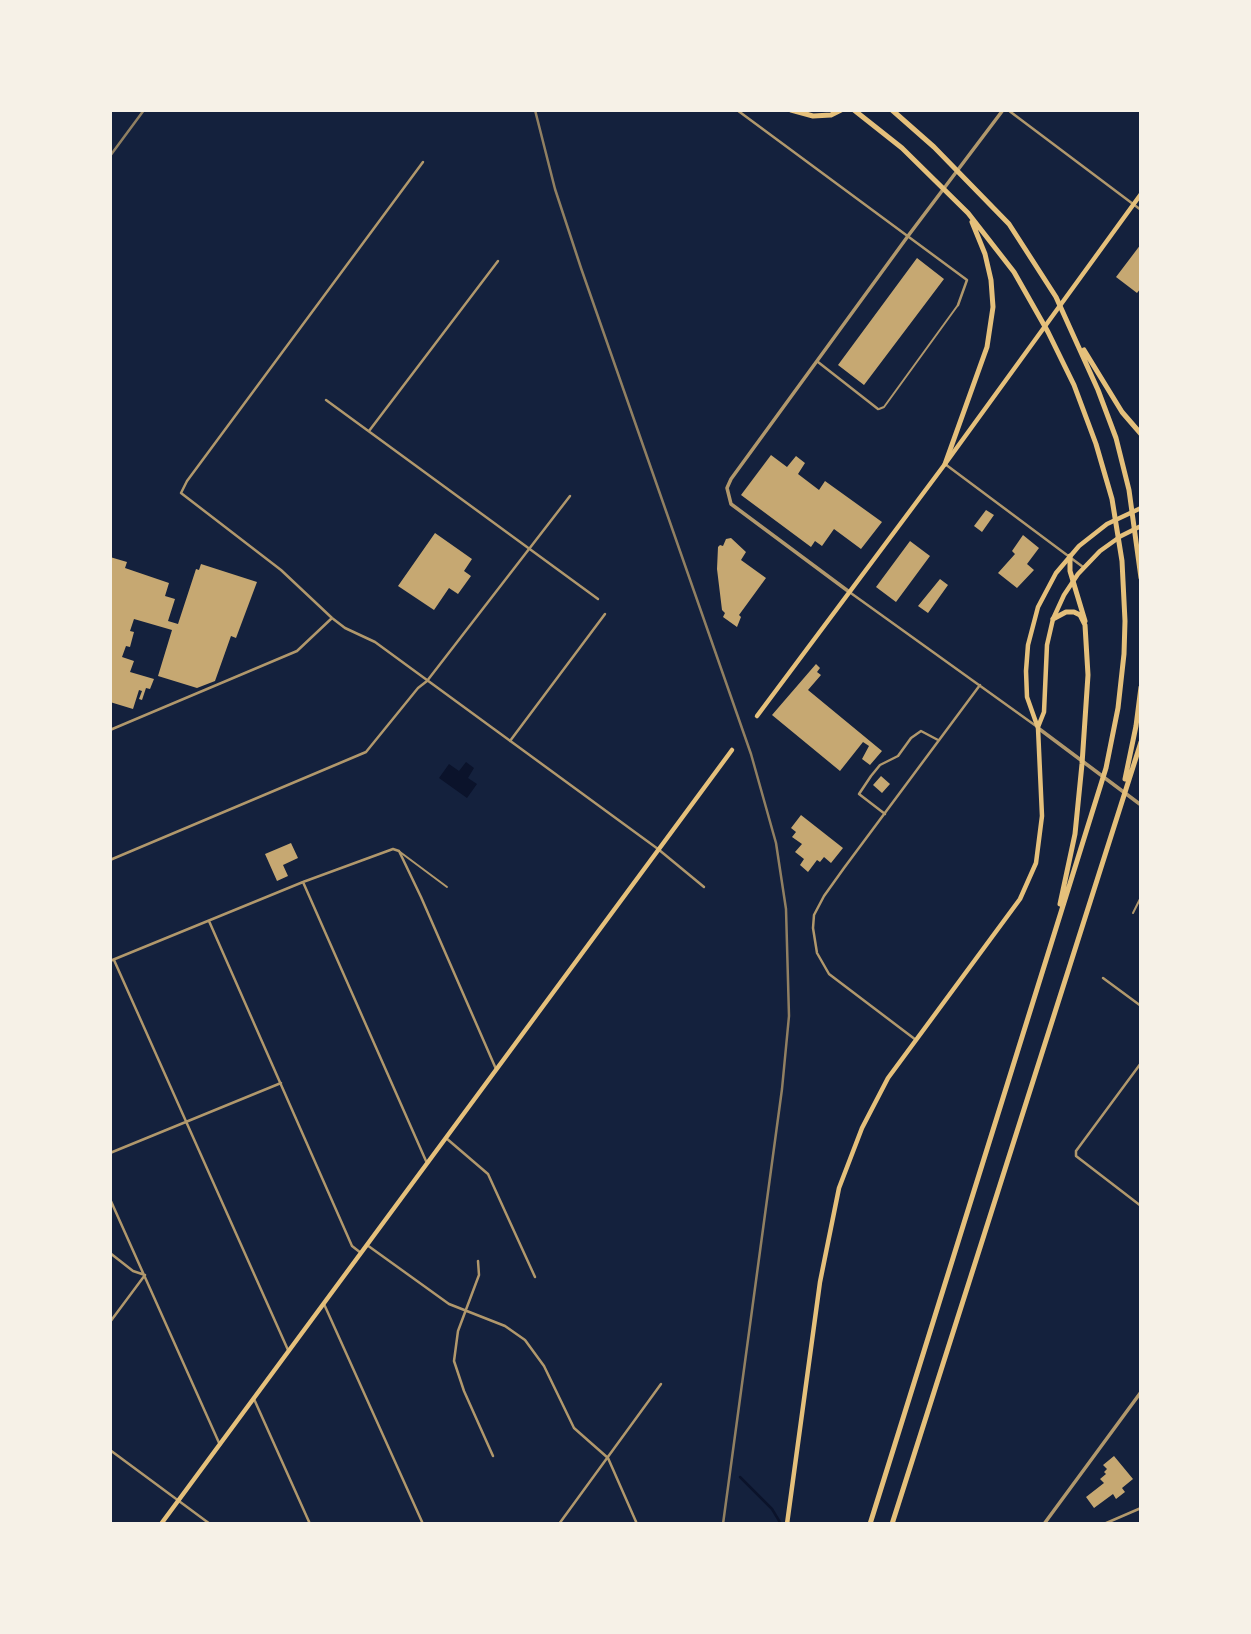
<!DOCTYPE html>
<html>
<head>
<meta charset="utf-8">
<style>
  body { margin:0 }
  #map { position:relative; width:1251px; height:1634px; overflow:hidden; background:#14213d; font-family:Mulish,sans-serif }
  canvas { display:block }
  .frame { position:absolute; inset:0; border:112px solid #f6f1e7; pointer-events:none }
</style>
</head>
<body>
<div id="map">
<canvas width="1251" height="1634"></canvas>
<div class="frame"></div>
</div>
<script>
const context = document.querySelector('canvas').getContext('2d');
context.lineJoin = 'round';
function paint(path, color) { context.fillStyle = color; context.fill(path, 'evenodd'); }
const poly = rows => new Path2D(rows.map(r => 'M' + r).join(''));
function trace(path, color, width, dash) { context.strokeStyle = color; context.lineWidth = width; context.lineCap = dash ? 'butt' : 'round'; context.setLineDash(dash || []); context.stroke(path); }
paint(poly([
  [466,762,474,768,468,778,477,784,467,798,439,778,449,764,459,771]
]), '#0b132b');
trace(poly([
  [740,1477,772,1509,781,1524]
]), '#0b132b', 2.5);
paint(poly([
  [1141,244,1141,288,1137,293,1116,277],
  [917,258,944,279,864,385,838,365],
  [771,455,787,467,796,456,805,463,798,474,819,490,825,481,882,522,861,549,834,529,822,546,815,541,811,547,741,495],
  [986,510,994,515,982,532,974,526],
  [435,533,472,559,464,571,471,576,458,594,449,588,434,610,398,586],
  [1023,535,1039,548,1027,564,1034,570,1017,588,998,573,1015,554,1012,551],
  [731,538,746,552,741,560,766,578,739,615,741,617,737,627,723,617,725,613,722,610,717,569,718,547,720,545,723,546,726,539],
  [910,541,930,556,896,602,876,587],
  [110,557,127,562,125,568,169,583,165,596,175,599,168,621,178,624,196,569,199,570,201,564,257,582,236,638,231,636,215,681,197,688,158,676,172,630,134,619,130,631,134,632,130,647,126,646,122,657,134,661,130,672,154,679,150,689,146,688,142,700,139,699,142,691,139,690,133,709,110,702],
  [940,579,948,585,928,613,918,606],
  [816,664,820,668,817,672,821,675,808,690,882,751,870,765,862,759,869,746,863,742,840,771,772,715],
  [881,776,890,784,882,793,873,785],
  [801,815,843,848,831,863,824,857,820,862,817,860,808,872,800,865,804,859,795,852,802,844,792,837,796,832,791,828],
  [291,843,298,858,283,865,288,876,277,881,265,854],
  [1114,1456,1133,1479,1122,1488,1125,1492,1116,1499,1113,1494,1094,1508,1086,1497,1104,1483,1100,1479,1106,1474,1104,1472,1107,1469,1103,1465]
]), '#c6a872');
trace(poly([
  [1141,344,1141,355],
  [879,409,884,407,958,305],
  [400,852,447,887],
  [1133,913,1141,897]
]), '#b1986c', 2);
trace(poly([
  [737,110,967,280,958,305],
  [1008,110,1141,210],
  [423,162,187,481,181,493,281,570,332,618,345,628,375,642,658,849,704,887],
  [818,362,878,409],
  [326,400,598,599],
  [369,431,498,261],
  [945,464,1083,567],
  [848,591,1036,726],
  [110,730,297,651,332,618],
  [510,741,605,614],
  [885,814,859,794,871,776,880,765,898,756,911,738,921,731,938,740],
  [110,860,366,752,418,688,427,681,570,496],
  [303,882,426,1161],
  [209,921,352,1246,361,1253],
  [114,960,288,1350],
  [110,961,303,882,393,849,399,851,421,897,496,1069],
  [1103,978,1141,1006],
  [916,1040,829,974,817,953,813,928,814,915,824,896,844,868,980,685],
  [1141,1063,1076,1151,1076,1156,1141,1206],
  [446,1138,488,1174,535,1277],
  [110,1153,281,1083],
  [110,1199,220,1445],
  [367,1245,449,1304,505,1326,525,1340,544,1366,574,1428,608,1458,637,1524],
  [110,1253,133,1271,145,1275,110,1322],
  [478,1261,479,1275,458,1331,454,1361,464,1391,493,1456],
  [324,1304,423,1524],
  [254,1399,310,1524],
  [110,1450,210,1524],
  [559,1524,661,1384],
  [1104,1524,1141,1508]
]), '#b1986c', 2.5);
trace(poly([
  [848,591,731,504,727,488,731,479,908,236,1003,110],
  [1038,728,1141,805],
  [1044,1524,1141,1392]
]), '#b1986c', 3.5);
trace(poly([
  [757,716,945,464,1141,194],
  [1038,727,1044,712,1047,645,1053,619,1064,595,1078,574,1100,551,1121,536,1141,526],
  [161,1524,732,750],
  [787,1524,820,1282,839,1188,862,1128,888,1078,1020,899,1036,863,1042,816,1038,728,1027,697,1026,671,1028,645,1038,607,1056,573,1079,546,1107,524,1141,508]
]), '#e5c07b', 4.5);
trace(poly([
  [791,110,813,116,831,115,841,110],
  [854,110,902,148,968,213,1014,272,1048,332,1074,385,1096,444,1112,499,1122,561,1125,621,1124,654,1118,708,1106,768,870,1524],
  [892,110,934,147,1009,224,1056,297,1098,390,1116,438,1129,490,1141,578],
  [1084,350,1122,412,1141,434],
  [945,464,987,347,993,307,991,280,985,254,972,222],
  [1070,556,1070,571,1085,621],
  [1053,619,1066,612,1074,612,1080,615,1085,625,1088,675,1082,764,1075,834,1060,904],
  [1125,779,1136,726,1141,687],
  [892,1524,1141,742]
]), '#e5c07b', 5);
trace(poly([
  [535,110,555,189,581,268,751,754,776,843,786,909,789,1016,782,1089,723,1524],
  [110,156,144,110]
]), '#918062', 2.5);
</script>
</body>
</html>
